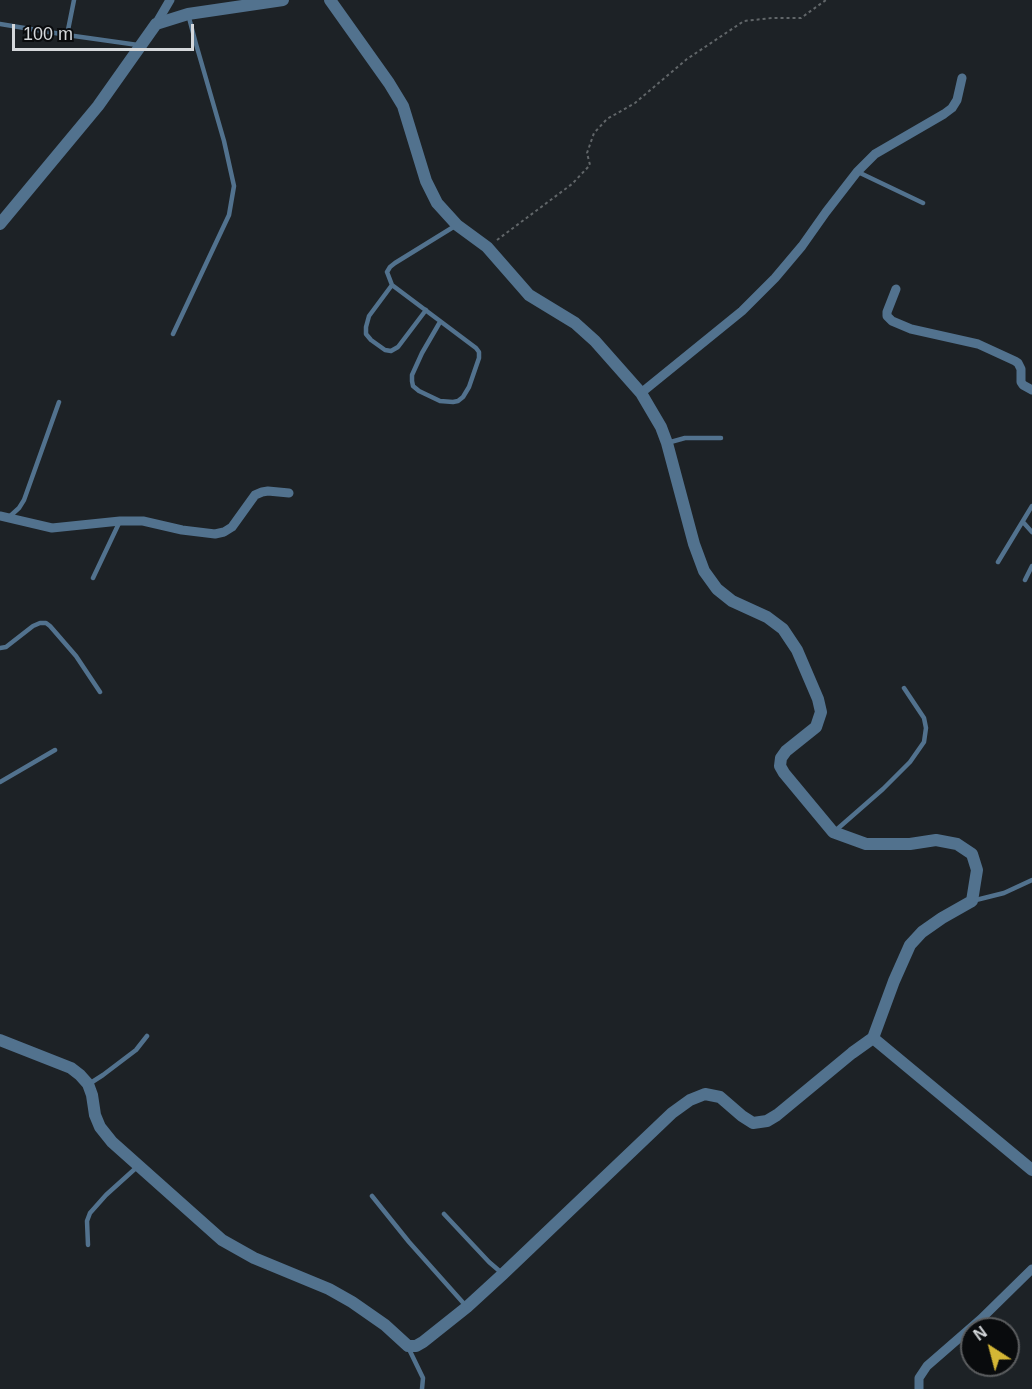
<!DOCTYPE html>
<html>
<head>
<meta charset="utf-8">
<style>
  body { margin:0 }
  #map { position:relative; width:1032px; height:1389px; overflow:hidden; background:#1d2226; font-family:Helvetica,sans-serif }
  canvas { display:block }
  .north { position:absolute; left:960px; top:1317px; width:60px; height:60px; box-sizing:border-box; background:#090b0d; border:2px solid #5b5d5f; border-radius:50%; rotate:324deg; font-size:16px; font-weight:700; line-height:24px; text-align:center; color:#d5d8db }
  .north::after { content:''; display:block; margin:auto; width:21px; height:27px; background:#d4b635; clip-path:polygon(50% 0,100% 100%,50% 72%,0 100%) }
  .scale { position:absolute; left:12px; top:24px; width:182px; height:27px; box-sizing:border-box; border:3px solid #d5d8db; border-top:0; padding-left:8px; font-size:18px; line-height:21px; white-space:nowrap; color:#d5d8db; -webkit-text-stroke:4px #090b0d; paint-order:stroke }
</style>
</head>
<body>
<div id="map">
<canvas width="1032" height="1389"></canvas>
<div class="north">N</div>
<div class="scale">100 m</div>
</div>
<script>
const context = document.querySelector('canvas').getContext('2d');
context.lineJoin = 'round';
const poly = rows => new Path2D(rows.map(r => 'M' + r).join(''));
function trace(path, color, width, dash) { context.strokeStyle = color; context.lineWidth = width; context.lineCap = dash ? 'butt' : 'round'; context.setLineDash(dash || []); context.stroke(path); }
trace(poly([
  [497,240,572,184,590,165,587,153,594,133,607,119,635,103,687,59,744,21,772,18,801,18,826,0]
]), '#616669', 2, [3, 3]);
trace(poly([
  [0,24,67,35,138,45],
  [67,35,74,0],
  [858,172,923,203],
  [392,285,369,316,366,327,366,334,371,340,385,350,391,351,398,347,426,310],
  [440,322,422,353,412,375,412,381,413,386,419,391,440,401,453,402,458,401,463,397,469,387,479,358,479,352,476,348,392,285,387,272,390,267,395,263,455,226],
  [173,334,229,215,234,186,224,141,196,44,188,14],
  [667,443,685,438,721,438],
  [8,518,19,508,24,500,59,402],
  [1023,522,1032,532],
  [998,562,1032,506],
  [93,578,120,521],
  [1025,580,1032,566],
  [0,648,6,647,33,626,40,623,46,623,50,626,76,656,100,692],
  [0,782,55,750],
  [835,831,883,789,910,762,924,742,926,728,924,718,904,688],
  [972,901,1004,893,1032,880],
  [89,1084,103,1075,136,1050,147,1036],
  [372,1196,409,1242,466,1306],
  [444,1214,489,1262,503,1274],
  [88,1245,87,1221,90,1213,106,1195,137,1167],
  [408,1347,423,1378,422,1389]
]), '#52728e', 4.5);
trace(poly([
  [156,24,170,0],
  [896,289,887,312,887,316,892,321,911,329,978,344,1015,361,1018,363,1021,369,1021,382,1023,385,1032,390],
  [641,393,742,311,775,278,802,246,826,212,857,172,875,154,944,114,952,108,957,100,962,78],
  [0,516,52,528,120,521,143,521,182,530,215,534,224,532,232,527,255,495,262,492,268,491,289,493],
  [919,1389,919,1378,927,1366,981,1319,1032,1269]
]), '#52728e', 9);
trace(poly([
  [330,0,389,83,403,106,426,181,437,203,457,225,487,247,529,295,575,323,595,341,641,393,661,427,667,443,694,544,704,571,717,589,732,601,767,617,783,629,797,650,818,699,821,712,816,727,786,751,781,758,780,766,784,773,833,832,866,844,910,844,936,840,957,844,972,854,977,870,972,901,942,918,922,932,910,945,894,981,873,1038,1032,1170],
  [0,224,98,106,156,24,188,14,283,0],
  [0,1040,71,1068,80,1075,88,1084,92,1095,95,1115,100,1127,112,1142,222,1240,254,1258,329,1289,352,1302,385,1325,408,1346,416,1346,423,1342,467,1307,503,1274,672,1113,690,1100,705,1094,720,1097,742,1116,753,1123,767,1121,777,1115,852,1053,873,1038]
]), '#52728e', 12);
</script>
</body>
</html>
